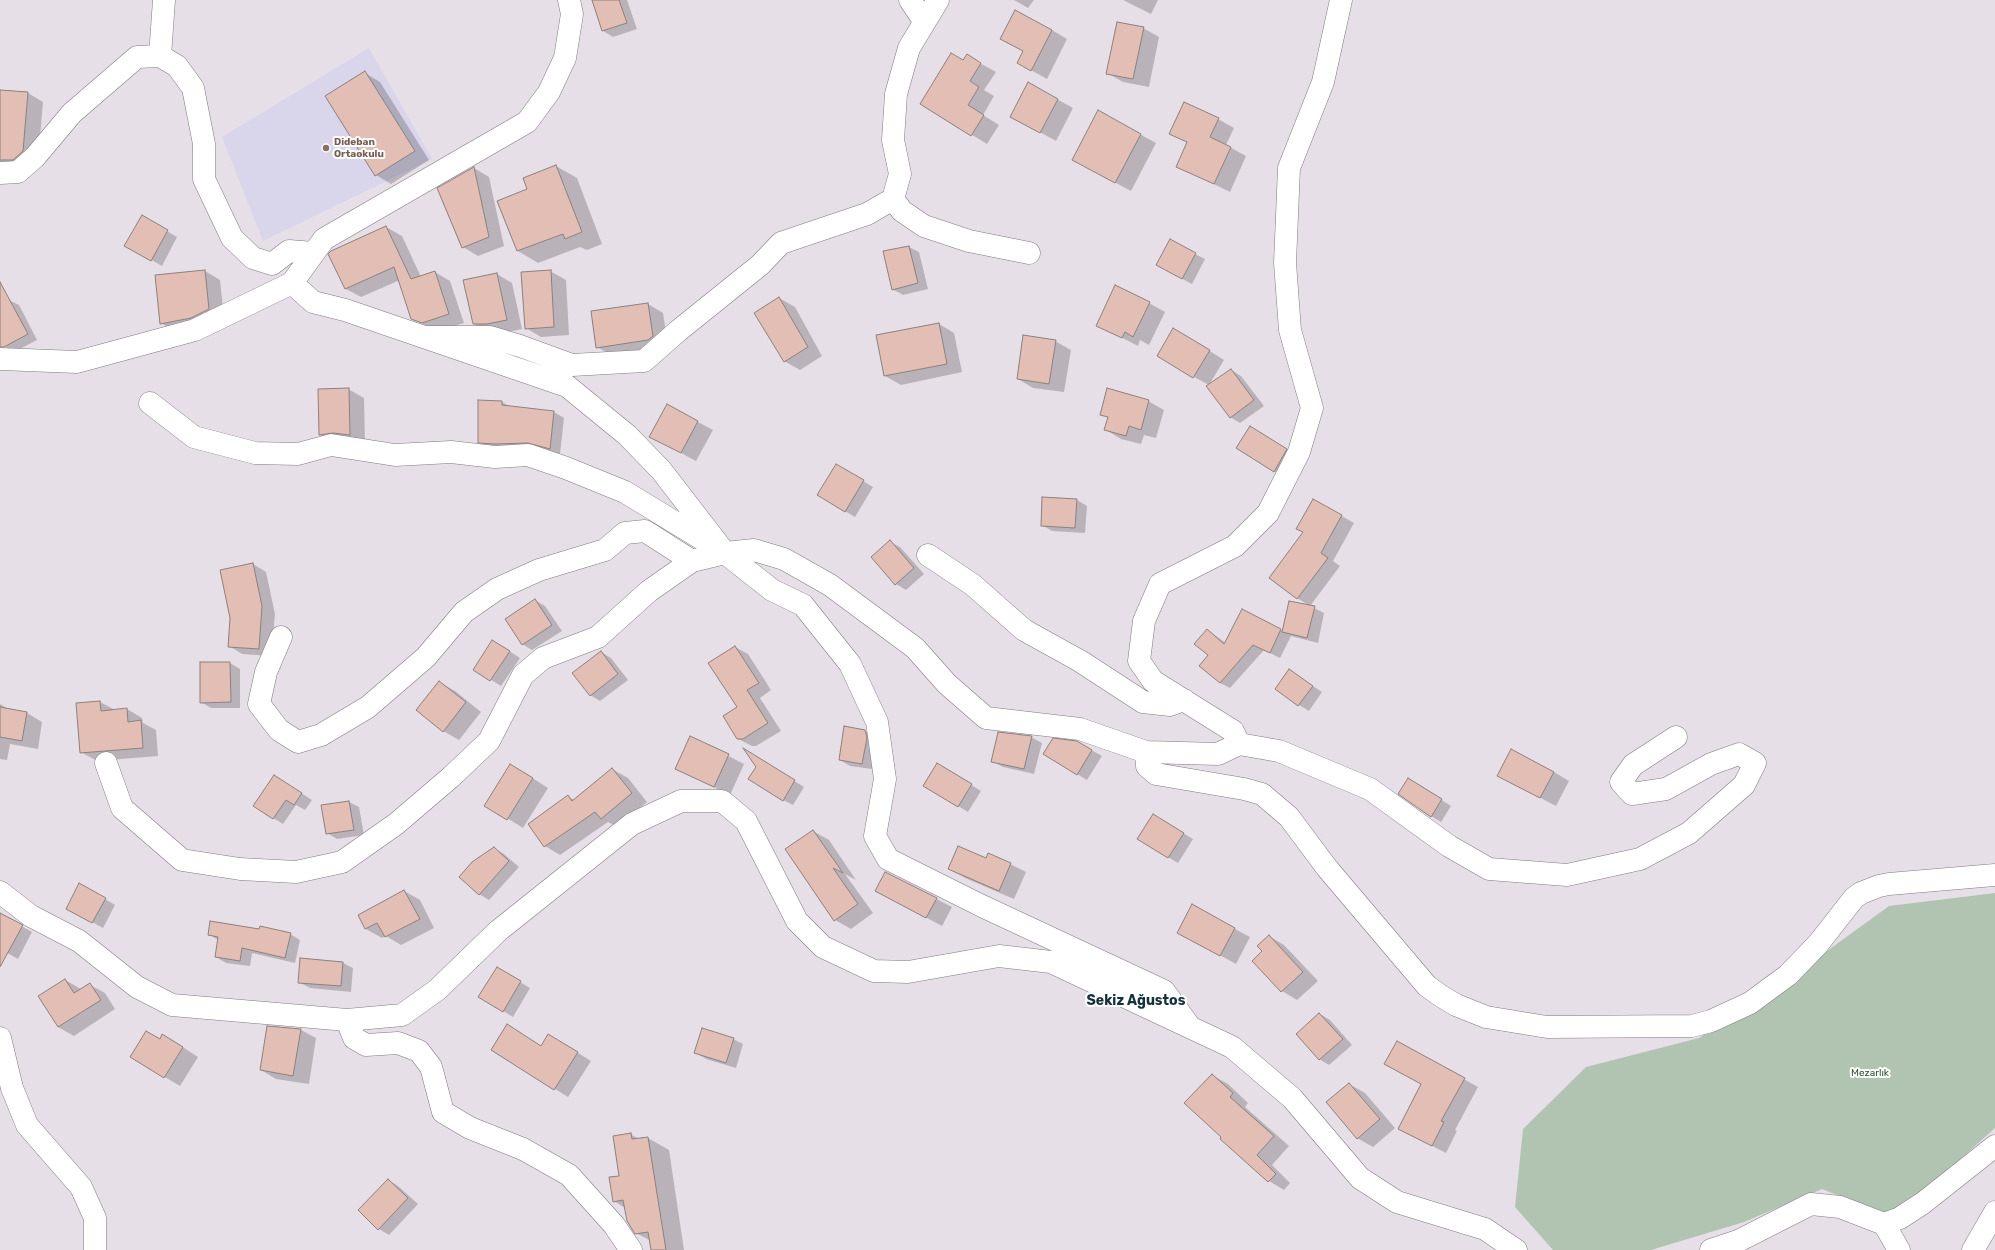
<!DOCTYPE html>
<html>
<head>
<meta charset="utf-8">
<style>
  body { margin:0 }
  canvas { display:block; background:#e7dfe7 }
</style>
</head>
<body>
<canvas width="1995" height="1250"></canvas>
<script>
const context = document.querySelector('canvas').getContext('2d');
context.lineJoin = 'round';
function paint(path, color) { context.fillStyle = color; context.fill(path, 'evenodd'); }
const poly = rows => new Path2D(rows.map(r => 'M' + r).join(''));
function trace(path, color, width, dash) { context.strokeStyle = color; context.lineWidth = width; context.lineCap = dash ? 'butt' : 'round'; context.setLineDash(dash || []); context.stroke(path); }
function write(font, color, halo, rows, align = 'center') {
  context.font = font + ' Rubik,sans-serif'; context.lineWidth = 4; context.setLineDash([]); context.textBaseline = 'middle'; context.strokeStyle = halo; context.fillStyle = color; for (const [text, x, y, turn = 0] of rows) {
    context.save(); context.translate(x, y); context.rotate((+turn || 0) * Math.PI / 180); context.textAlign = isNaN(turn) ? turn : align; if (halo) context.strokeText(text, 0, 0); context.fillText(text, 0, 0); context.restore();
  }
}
paint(poly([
  [369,48,432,159,263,241,222,137]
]), '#d9d5eb');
paint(poly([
  [1995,893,1995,1128,1913,1202,1887,1215,1822,1189,1744,1222,1651,1250,1553,1250,1515,1207,1523,1129,1586,1067,1699,1038,1827,951,1889,906]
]), '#b1c4b1');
paint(poly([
  [593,0,627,0,637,29,613,37,603,31],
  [1014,0,1034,0,1028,8],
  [1123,0,1158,0,1151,14],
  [1143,28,1159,37,1149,87,1123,82,1107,73],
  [1052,30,1067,39,1047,79,1018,63],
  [967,56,996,72,984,90,994,96,983,115,999,125,987,144,921,104,964,62],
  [365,73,380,82,429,160,391,184,376,175],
  [1029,84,1073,108,1056,141,1027,125],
  [0,91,28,93,43,102,38,160,0,167],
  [1099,112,1156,143,1131,191,1088,168],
  [1218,119,1234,128,1226,145,1246,156,1230,192,1177,166,1188,143,1170,133],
  [556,166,577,178,602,244,587,250,580,247,538,263,518,251,529,190],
  [474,168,489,177,504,246,478,256,463,247],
  [142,217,177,237,162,266,126,245],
  [386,227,402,236,421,277,435,272,450,281,464,323,438,331,412,319,400,280,361,297,346,289,331,252],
  [909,247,919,252,928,289,903,295,892,289,884,252],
  [1195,254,1205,259,1192,284,1167,271],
  [205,271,220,280,224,318,176,332,161,323],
  [550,271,566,280,569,335,541,337,526,328],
  [497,274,512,283,522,329,503,333,489,333,474,324],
  [779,298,795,307,822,356,800,370,784,361],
  [9,300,19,305,37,340,14,352,4,346,0,338,0,304],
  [1149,303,1165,312,1149,345,1140,340,1138,346,1097,325],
  [648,304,663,313,668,345,613,356,597,347],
  [939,324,954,333,962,372,901,385,885,376],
  [1189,338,1224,360,1209,385,1194,377],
  [1055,341,1071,350,1064,392,1033,388,1018,379],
  [1231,370,1241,376,1264,406,1240,423,1230,417],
  [348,389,364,398,365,443,335,444,320,435],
  [1148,401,1164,410,1156,438,1144,435,1141,444,1121,439,1106,430,1109,418,1101,414],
  [502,402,511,407,554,412,564,418,560,454,539,448,490,448,479,442],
  [698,422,713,430,696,461,666,445],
  [1261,433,1296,455,1284,477,1274,471],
  [836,465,873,487,855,517,818,495],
  [1077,500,1087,506,1085,533,1052,531,1042,525],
  [1313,500,1354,523,1333,561,1340,566,1310,606,1324,613,1318,643,1291,636,1280,658,1264,650,1230,688,1220,683,1209,655,1207,630,1226,643,1242,611,1283,631,1310,606,1297,598,1304,532],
  [890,542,900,547,924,574,906,590,896,584],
  [253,564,266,572,275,614,271,656,242,654,229,646],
  [535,600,545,606,562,631,532,650,522,644],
  [503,647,520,658,501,686,474,669],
  [735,647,748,654,771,690,760,698,781,731,756,746,752,746,738,739,738,708],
  [601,652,611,658,628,680,600,701,590,695],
  [230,663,240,669,240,708,211,708,201,702],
  [1289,670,1322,692,1309,711,1299,705],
  [439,682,455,691,481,712,459,740,443,731],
  [100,702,115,710,127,709,142,718,143,723,156,730,158,756,97,761,81,752,77,704],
  [0,704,10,710,27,713,42,722,38,749,10,744,7,760,0,759],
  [865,731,875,737,876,744,872,769,850,766,840,760],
  [691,737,744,764,730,795,676,769],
  [1031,737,1042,743,1034,774,1003,767,992,761],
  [1077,742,1102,756,1087,780,1077,774],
  [754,756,804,787,793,805,783,800,757,767],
  [937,764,981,791,968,812,924,785],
  [612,769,628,778,647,802,617,827,608,822,560,855,545,846,568,796,574,800],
  [1554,772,1569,781,1556,806,1514,784],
  [526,774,548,788,523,828,486,805],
  [284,782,312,800,305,810,296,805,283,824,273,818],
  [1418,785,1451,806,1441,822,1431,816],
  [349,802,359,807,364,835,337,839,327,833],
  [1163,821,1193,839,1178,863,1168,857],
  [813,831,829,840,856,880,845,874,873,913,851,929,835,920],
  [494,848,504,854,519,867,489,900,479,894],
  [987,860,1010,864,1026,872,1014,899,965,878,950,869],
  [886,873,952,907,942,926,892,899],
  [404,891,420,900,434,928,401,945,386,936,382,938,366,929,359,916],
  [105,899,115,905,103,928,77,914],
  [0,914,32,932,18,959,0,949],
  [1235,929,1250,937,1236,964,1194,941],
  [209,934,290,934,300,940,295,963,252,953,250,966,226,963,216,957,218,940],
  [1269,936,1284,945,1318,981,1297,1000,1282,991,1264,951],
  [343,963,353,968,351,992,310,988,299,982],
  [497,968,530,988,513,1017,479,996],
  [65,980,81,989,90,985,105,993,115,1009,74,1036,58,1027],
  [1320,1014,1330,1020,1352,1045,1329,1065,1319,1059],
  [301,1030,316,1038,309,1084,276,1079,261,1070],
  [733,1039,743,1044,736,1068,706,1059,696,1053],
  [160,1040,178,1044,198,1057,180,1086,131,1057],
  [1397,1042,1478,1087,1455,1130,1457,1131,1446,1153,1413,1136,1422,1084],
  [562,1043,591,1061,568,1097,493,1050,542,1046],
  [1212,1075,1228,1084,1248,1103,1245,1107,1289,1146,1272,1165,1290,1183,1284,1190,1269,1181,1222,1137],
  [1349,1084,1365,1093,1395,1128,1373,1147,1357,1138],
  [630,1134,639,1139,648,1138,669,1150,684,1250,652,1250,651,1241,636,1233,625,1208,614,1201],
  [388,1180,398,1186,418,1204,389,1235,379,1229]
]), '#0003');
const building = poly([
  [592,0,619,0,627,23,602,31,592,0],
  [1015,10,1052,30,1031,71,1017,63,1023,51,1000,39,1015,10],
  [1117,22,1144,27,1133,79,1106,74,1117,22],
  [951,53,963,60,967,54,981,63,970,81,979,87,968,105,984,115,971,136,920,104,951,53],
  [365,71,415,151,375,176,325,96,365,71],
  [1028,82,1058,99,1040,133,1010,117,1028,82],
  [0,90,28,92,23,151,13,160,0,160,0,90],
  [1184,102,1219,118,1210,137,1231,147,1214,184,1176,167,1187,142,1169,134,1184,102],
  [1098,110,1141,134,1115,183,1072,160,1098,110],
  [556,165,582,232,565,239,563,234,517,251,497,201,527,189,523,178,556,165],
  [474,167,489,237,462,248,437,188,474,167],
  [142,215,168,230,151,261,124,246,142,215],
  [386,226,411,279,435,271,449,314,422,323,411,319,394,267,345,289,328,254,331,251,386,226],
  [1170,239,1196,253,1182,279,1156,265,1170,239],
  [909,246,918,283,892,290,883,251,909,246],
  [205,270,209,309,191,318,160,324,155,275,205,270],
  [551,270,554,327,525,329,521,272,551,270],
  [497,273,507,320,487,324,473,324,463,280,497,273],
  [0,282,28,334,4,347,0,347,0,282],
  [1115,285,1150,302,1133,337,1125,332,1122,338,1096,326,1115,285],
  [779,297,808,347,784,362,754,313,779,297],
  [648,303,653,336,648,340,596,348,591,311,648,303],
  [939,323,947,364,884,376,876,335,939,323],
  [1173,328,1210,350,1193,378,1157,356,1173,328],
  [1023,335,1056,340,1049,384,1017,379,1023,335],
  [1231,369,1254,400,1230,418,1206,386,1231,369],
  [349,388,350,435,333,433,319,435,318,389,349,388],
  [1107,388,1149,400,1141,430,1129,426,1126,436,1104,430,1108,417,1100,415,1107,388],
  [478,400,502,401,502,405,554,411,550,449,528,443,495,444,478,443,478,400],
  [667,404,698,421,681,453,649,437,667,404],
  [1250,426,1287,449,1274,472,1236,448,1250,426],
  [836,464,864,480,845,512,817,495,836,464],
  [1042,497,1077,499,1075,528,1041,526,1042,497],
  [1313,499,1342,515,1321,553,1328,558,1297,599,1269,578,1303,532,1296,529,1313,499],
  [890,540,914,568,895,585,871,557,890,540],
  [253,563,262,606,259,649,228,647,230,618,220,570,253,563],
  [535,599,552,625,522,645,505,619,535,599],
  [1289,601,1315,606,1307,638,1282,632,1289,601],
  [1242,609,1281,629,1270,653,1253,645,1220,683,1199,666,1208,655,1194,644,1207,629,1224,644,1242,609],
  [492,640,510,651,490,681,473,670,492,640],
  [735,646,759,683,747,690,768,723,743,739,737,739,723,716,737,707,708,663,735,646],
  [601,651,618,674,590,696,572,673,601,651],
  [200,662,230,662,231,702,200,703,200,662],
  [1289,669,1313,686,1298,706,1275,689,1289,669],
  [439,681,466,702,443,732,416,710,439,681],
  [100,701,101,711,127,708,128,722,141,720,143,748,80,753,76,703,100,701],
  [0,707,27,712,22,741,0,737,0,707],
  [844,726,865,730,867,738,862,764,839,760,844,726],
  [998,732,1032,736,1024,769,991,762,998,732],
  [690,736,729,754,714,787,675,769,690,736],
  [1053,738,1077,741,1092,750,1077,775,1043,754,1053,738],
  [743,748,795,780,783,801,748,779,756,767,743,748],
  [1511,749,1554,772,1540,798,1497,776,1511,749],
  [937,763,972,784,958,807,923,786,937,763],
  [510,764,533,778,507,820,484,806,510,764],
  [612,768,632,793,601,819,595,812,544,847,528,824,568,795,572,801,612,768],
  [274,775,302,793,294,805,286,800,273,819,253,806,274,775],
  [1408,778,1442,799,1431,817,1398,794,1408,778],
  [349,801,354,830,326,834,321,805,349,801],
  [1153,814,1184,833,1168,858,1137,839,1153,814],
  [813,830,843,873,833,868,858,904,834,921,785,849,813,830],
  [958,846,986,858,988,853,1011,863,999,891,948,869,958,846],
  [494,847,509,861,479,895,459,877,472,862,494,847],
  [885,872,937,898,926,918,875,891,885,872],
  [79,883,106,898,92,923,66,909,79,883],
  [404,890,420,919,385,937,377,923,365,929,358,915,404,890],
  [1192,904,1235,928,1220,956,1177,933,1192,904],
  [0,913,23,925,0,967,0,913],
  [210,921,259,929,260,926,291,933,285,958,242,948,240,961,215,957,218,937,208,935,210,921],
  [1269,935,1303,972,1281,992,1252,961,1262,951,1257,946,1269,935],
  [300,958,343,962,341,986,298,983,300,958],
  [497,967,521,981,503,1012,478,997,497,967],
  [65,979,74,993,90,983,101,1000,58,1027,38,996,65,979],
  [1319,1013,1343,1039,1319,1060,1296,1034,1319,1013],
  [507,1024,541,1046,548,1034,578,1052,554,1090,491,1050,507,1024],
  [267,1026,301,1029,293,1076,260,1070,267,1026],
  [702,1028,734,1038,726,1063,694,1053,702,1028],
  [146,1031,160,1039,162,1034,183,1047,164,1078,130,1057,146,1031],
  [1397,1041,1465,1078,1441,1121,1444,1122,1432,1146,1398,1129,1421,1084,1384,1064,1397,1041],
  [1212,1074,1233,1093,1230,1097,1274,1136,1257,1155,1276,1174,1268,1182,1220,1139,1221,1137,1184,1103,1212,1074],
  [1349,1083,1380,1119,1357,1139,1326,1102,1349,1083],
  [631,1133,632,1139,648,1137,666,1250,651,1250,648,1232,635,1234,627,1221,623,1200,613,1202,609,1177,619,1176,613,1136,631,1133],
  [388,1179,408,1198,378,1230,358,1210,388,1179]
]);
paint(building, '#e2beb4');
trace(building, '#8b817e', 1);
const minor = poly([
  [910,0,924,21],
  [160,56,164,0],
  [0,173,18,172,35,157,72,113,137,57,160,56,177,66,193,88,204,144,204,179,232,238,253,258,272,264,289,251,313,253],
  [893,199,902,211,924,226,969,241,1029,253],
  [292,283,313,302,345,310,424,337,490,337,520,346,572,365,644,361,678,331,760,265,781,243,867,214,893,199,900,174,893,140,896,94,909,48,938,0],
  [424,337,567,386,627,435,661,470,725,553,772,590,803,605,850,664,877,722,885,779,875,836,888,859,982,906,1164,991,1190,1027],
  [0,359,77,362,195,330,292,283,324,239,527,122,549,92,565,58,572,14,569,0],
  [150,403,194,437,255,453,298,454,331,445,395,455,451,452,495,457,528,455,566,468,625,492,712,545],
  [928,555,973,585,1024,630,1080,661,1143,702,1170,705,1184,700],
  [281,637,266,672,259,704,279,730,298,742,321,735,368,707,426,657,464,612,497,589,539,570,605,550,625,533,645,531,692,561],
  [1239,744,1279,751,1370,789,1449,846,1489,869,1567,875,1640,859,1689,833,1744,785,1755,763,1739,754,1711,764,1666,789,1632,794,1621,782,1633,765,1676,737],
  [1146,752,1147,766,1156,774,1244,789,1262,794,1289,817,1327,868,1427,986,1441,996,1456,1005,1486,1017,1547,1027,1692,1026,1711,1021,1750,1003,1788,975,1818,944,1854,898,1861,893,1879,886,1889,884,1995,875],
  [106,763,122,808,182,860,240,869,296,872,342,862,396,824,451,777,489,741,523,675,543,658,598,637,649,591,692,561,725,553,754,550,784,559,830,585,915,648,947,684,986,718,1080,729,1146,752,1218,754,1239,744,1233,731,1153,681,1139,661,1144,621,1160,584,1235,546,1268,513,1299,452,1312,408,1290,330,1285,263,1289,168,1323,82,1341,0],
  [0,892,31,916,79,941,137,987,172,1005,347,1020,402,1015,437,990,498,931,632,824,681,801,722,801,746,821,797,921,823,947,874,971,908,972,999,956,1051,962,1232,1047,1292,1098,1360,1178,1397,1202,1485,1229,1516,1250],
  [347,1020,354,1038,366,1045,398,1043,419,1051,431,1067,443,1112,470,1128,523,1149,569,1175,614,1225,631,1250],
  [0,1038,12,1088,27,1125,81,1187,95,1218,95,1250],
  [1884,1224,1899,1250],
  [1711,1250,1738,1241,1811,1204,1840,1207,1884,1224,1900,1218,1923,1203,1995,1146],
  [1973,1250,1995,1212]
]);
trace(minor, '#817a81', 23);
trace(minor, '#fff', 22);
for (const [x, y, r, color] of [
  [326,148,4,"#8d6e63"]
]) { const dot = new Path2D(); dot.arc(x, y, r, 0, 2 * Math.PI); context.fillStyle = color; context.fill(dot); trace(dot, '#fff', 1.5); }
write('bold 10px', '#785e54', '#fff', [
  ["Dideban",334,142],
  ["Ortaokulu",334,154]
], 'left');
write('10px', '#2e532e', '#fff', [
  ["Mezarlık",1870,1073]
]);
write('bold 14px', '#14323c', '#fff', [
  ["Sekiz Ağustos",1136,1001]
]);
</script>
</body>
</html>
